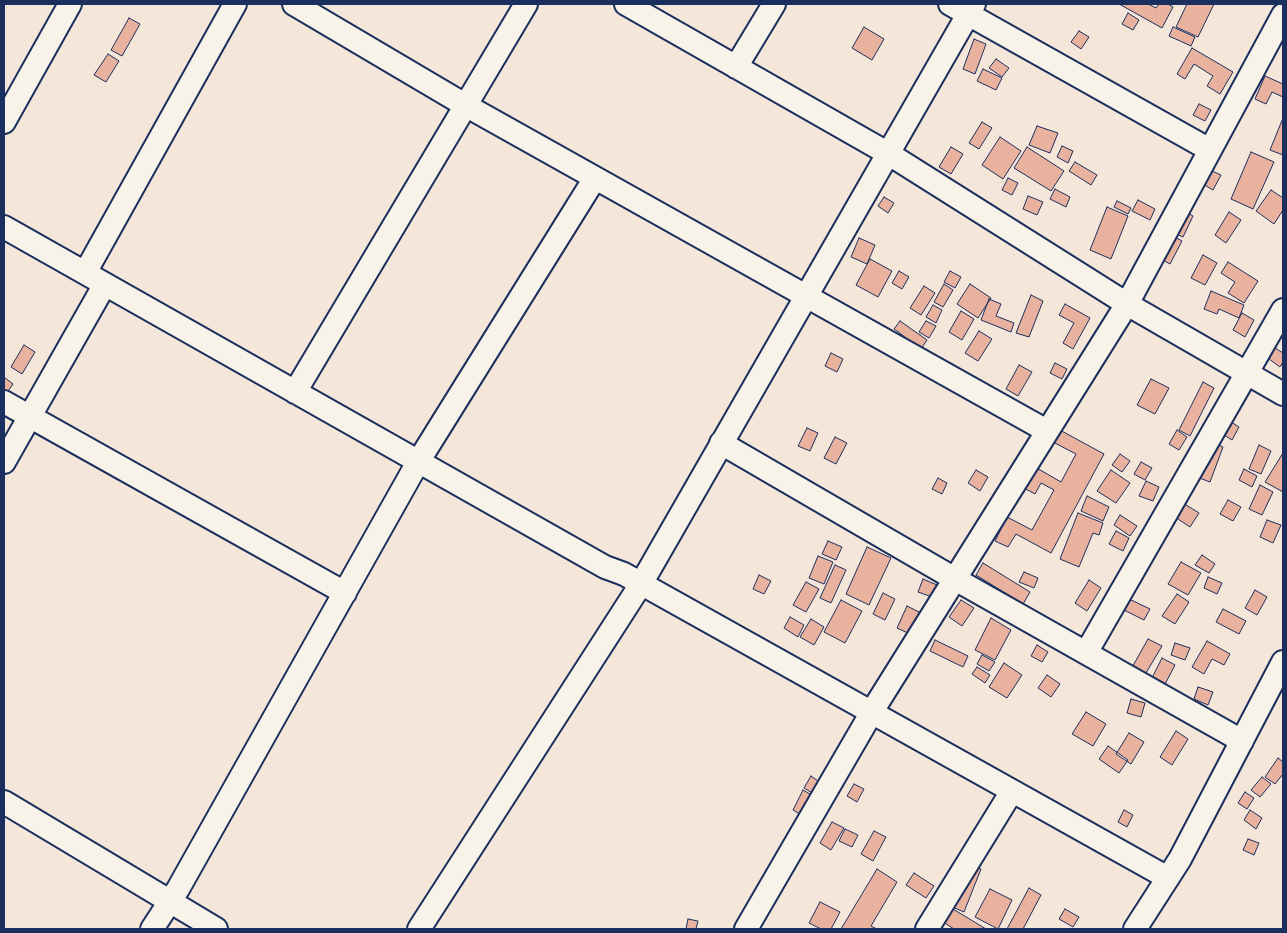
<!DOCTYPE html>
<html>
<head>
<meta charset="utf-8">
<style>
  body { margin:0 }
  #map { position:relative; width:1287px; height:933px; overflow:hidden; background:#f4e6d9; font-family:Pangolin,sans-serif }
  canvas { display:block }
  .frame { position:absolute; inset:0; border:5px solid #1b2f5e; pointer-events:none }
</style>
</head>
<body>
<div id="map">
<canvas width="1287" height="933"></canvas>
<div class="frame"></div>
</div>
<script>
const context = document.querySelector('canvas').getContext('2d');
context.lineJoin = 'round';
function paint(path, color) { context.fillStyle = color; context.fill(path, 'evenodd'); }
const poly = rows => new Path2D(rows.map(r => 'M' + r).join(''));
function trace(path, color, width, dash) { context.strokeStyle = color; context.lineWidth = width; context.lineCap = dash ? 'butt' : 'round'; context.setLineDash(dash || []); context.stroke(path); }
const building = poly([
  [1119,4,1148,4,1156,8,1159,4,1168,4,1173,7,1162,28,1119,4],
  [1187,4,1214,4,1198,37,1176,27,1187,4],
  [1128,13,1139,20,1133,30,1122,24,1128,13],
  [129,18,140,24,122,56,111,50,129,18],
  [864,27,884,39,872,60,852,48,864,27],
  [1173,27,1195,37,1191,46,1169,36,1173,27],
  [1079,31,1089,37,1081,49,1071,42,1079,31],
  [974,39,986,44,975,74,963,69,974,39],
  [1192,48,1233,72,1220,94,1207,86,1213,76,1194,64,1185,79,1177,74,1192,48],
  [108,54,119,61,106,82,94,75,108,54],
  [996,59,1009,68,1002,77,989,68,996,59],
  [983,69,1002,78,996,90,977,81,983,69],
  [1265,76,1283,84,1283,97,1272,92,1266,104,1255,99,1265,76],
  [1199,104,1211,110,1205,121,1193,115,1199,104],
  [1283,118,1283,155,1270,150,1283,118],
  [982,122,992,128,979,149,969,143,982,122],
  [1037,126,1058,133,1050,153,1029,145,1037,126],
  [1000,137,1021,151,1003,179,982,165,1000,137],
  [1062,146,1073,151,1068,163,1057,157,1062,146],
  [951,147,963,154,951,174,939,167,951,147],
  [1027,147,1064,171,1051,191,1014,168,1027,147],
  [1251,152,1274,162,1253,209,1231,199,1251,152],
  [1075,162,1097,175,1091,185,1069,171,1075,162],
  [1210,170,1221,175,1213,190,1203,184,1210,170],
  [1008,178,1018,183,1012,195,1002,190,1008,178],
  [1055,189,1070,197,1066,207,1050,199,1055,189],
  [1271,190,1283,198,1283,210,1274,224,1256,211,1271,190],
  [1028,196,1043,202,1037,215,1023,209,1028,196],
  [884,197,894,203,888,213,878,206,884,197],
  [1138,200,1155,209,1150,220,1132,211,1138,200],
  [1117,201,1131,208,1128,214,1114,207,1117,201],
  [1107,207,1128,216,1111,259,1090,250,1107,207],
  [1184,211,1193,216,1183,237,1174,233,1184,211],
  [1229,212,1241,220,1226,243,1215,235,1229,212],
  [1171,235,1182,241,1170,264,1159,258,1171,235],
  [859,238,875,245,867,264,851,257,859,238],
  [1203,255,1217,263,1205,285,1191,278,1203,255],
  [870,259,892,271,878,297,856,285,870,259],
  [1228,262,1258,281,1244,303,1228,293,1235,282,1221,273,1228,262],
  [899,271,909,277,902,289,892,283,899,271],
  [950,271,961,277,955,288,944,282,950,271],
  [944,284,953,290,943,307,934,302,944,284],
  [970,284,991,298,978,318,957,304,970,284],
  [924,286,935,293,921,315,910,308,924,286],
  [1211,291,1244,305,1239,318,1219,309,1217,314,1204,309,1211,291],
  [1031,295,1043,301,1029,337,1016,333,1031,295],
  [989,299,1001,304,996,316,1014,323,1011,332,981,320,989,299],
  [1065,304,1090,318,1073,349,1063,343,1074,323,1059,315,1065,304],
  [933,305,942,310,936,323,926,317,933,305],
  [961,311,974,319,962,340,949,332,961,311],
  [1242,313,1254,320,1245,337,1233,330,1242,313],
  [900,321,927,340,921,349,894,329,900,321],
  [926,321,936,326,929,338,919,332,926,321],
  [979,331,992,339,978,361,965,353,979,331],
  [24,345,35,352,22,374,11,367,24,345],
  [1275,348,1283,353,1283,362,1280,367,1269,359,1275,348],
  [831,353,843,359,837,372,825,366,831,353],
  [1055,363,1067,369,1062,379,1050,373,1055,363],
  [1019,365,1032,372,1018,396,1006,389,1019,365],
  [4,377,13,384,4,397,4,377],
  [1151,379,1169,388,1155,414,1137,405,1151,379],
  [1203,382,1214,388,1190,436,1179,430,1203,382],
  [1228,420,1239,427,1232,440,1221,433,1228,420],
  [807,428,818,433,810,451,798,446,807,428],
  [1058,429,1104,454,1051,553,1016,534,1008,547,995,541,1007,517,1032,530,1054,490,1041,483,1035,494,1024,488,1035,467,1061,482,1076,454,1051,441,1058,429],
  [1177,430,1187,437,1179,450,1169,444,1177,430],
  [835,437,847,443,836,464,824,458,835,437],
  [1211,442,1223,447,1210,482,1197,477,1211,442],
  [1259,445,1271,451,1261,474,1249,469,1259,445],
  [1283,453,1283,492,1265,482,1283,453],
  [1120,454,1130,461,1122,472,1112,465,1120,454],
  [1141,462,1152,468,1145,480,1134,474,1141,462],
  [1244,469,1257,476,1252,487,1239,480,1244,469],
  [976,470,988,477,980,491,968,483,976,470],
  [1111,470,1130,483,1116,503,1097,491,1111,470],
  [938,478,947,483,942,494,932,489,938,478],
  [1146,481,1159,487,1153,501,1139,496,1146,481],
  [1260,485,1273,492,1262,515,1249,509,1260,485],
  [1087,496,1109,507,1103,521,1081,511,1087,496],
  [1228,500,1241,507,1233,521,1220,514,1228,500],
  [1183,503,1199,513,1190,527,1175,517,1183,503],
  [1078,513,1103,523,1099,535,1093,533,1079,567,1060,559,1078,513],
  [1120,515,1137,526,1130,536,1114,525,1120,515],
  [1267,520,1281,525,1273,543,1260,537,1267,520],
  [1116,531,1129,538,1123,551,1109,544,1116,531],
  [828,541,842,547,836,560,822,554,828,541],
  [867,547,891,558,869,605,846,594,867,547],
  [1202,555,1215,564,1209,573,1195,565,1202,555],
  [818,556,833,562,824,584,809,578,818,556],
  [1181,562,1201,573,1188,595,1168,584,1181,562],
  [983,563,1030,592,1023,604,976,575,983,563],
  [835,565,846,570,831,603,820,598,835,565],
  [1024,572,1038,578,1034,588,1019,582,1024,572],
  [759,575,771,581,764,594,753,589,759,575],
  [1208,577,1222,583,1217,594,1204,588,1208,577],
  [923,579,937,585,932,597,918,592,923,579],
  [1089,580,1101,588,1087,611,1075,603,1089,580],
  [806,582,819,589,806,612,793,605,806,582],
  [1255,590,1267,597,1257,615,1245,608,1255,590],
  [883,593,895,599,885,620,873,614,883,593],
  [1177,594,1189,602,1175,624,1162,616,1177,594],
  [1127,598,1150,609,1144,620,1122,609,1127,598],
  [841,600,862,611,845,643,824,632,841,600],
  [961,600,974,608,962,626,949,617,961,600],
  [907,606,923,614,912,635,897,628,907,606],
  [1223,609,1246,621,1239,634,1216,622,1223,609],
  [790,617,804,625,798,637,784,628,790,617],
  [991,618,1011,630,995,660,975,650,991,618],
  [811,619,824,627,814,645,800,637,811,619],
  [1148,639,1162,646,1143,678,1130,671,1148,639],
  [935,640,968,656,963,667,930,651,935,640],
  [1207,641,1230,654,1224,665,1212,659,1204,674,1192,667,1207,641],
  [1175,643,1190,648,1185,660,1171,655,1175,643],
  [1037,645,1048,652,1042,662,1031,656,1037,645],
  [982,655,995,662,989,671,977,664,982,655],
  [1162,658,1175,665,1163,688,1150,682,1162,658],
  [1004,663,1022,675,1007,698,989,687,1004,663],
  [977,667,990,675,985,683,972,674,977,667],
  [1047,675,1060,684,1051,697,1038,688,1047,675],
  [1198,687,1213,692,1208,705,1194,699,1198,687],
  [1131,699,1145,703,1141,717,1127,713,1131,699],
  [1086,712,1106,724,1093,746,1072,734,1086,712],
  [1176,731,1188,739,1172,765,1160,757,1176,731],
  [1129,733,1144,742,1131,764,1116,754,1129,733],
  [1108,746,1128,760,1119,773,1099,759,1108,746],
  [1278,758,1283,762,1283,774,1275,784,1265,777,1278,758],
  [811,776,821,783,814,794,804,788,811,776],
  [1262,777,1271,784,1260,797,1251,790,1262,777],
  [854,784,864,789,857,802,847,796,854,784],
  [803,790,815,797,805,817,793,810,803,790],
  [1245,792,1254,798,1247,809,1238,803,1245,792],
  [1124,810,1133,815,1127,827,1118,822,1124,810],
  [1250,810,1262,818,1256,829,1244,820,1250,810],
  [832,822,844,828,831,850,820,843,832,822],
  [845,829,858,835,852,847,839,841,845,829],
  [874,831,886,837,873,861,861,854,874,831],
  [1248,839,1259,843,1254,855,1243,850,1248,839],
  [967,863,981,869,964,912,950,906,967,863],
  [877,869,897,882,871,926,877,929,841,929,877,869],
  [914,873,934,886,926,898,906,885,914,873],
  [1029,888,1041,895,1023,929,1007,929,1029,888],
  [990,889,1012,900,998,929,975,917,990,889],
  [820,902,840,912,831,929,821,929,809,923,820,902],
  [948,906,986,929,954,929,940,920,948,906],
  [1065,909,1079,917,1073,927,1059,919,1065,909],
  [688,919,698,921,696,929,686,929,688,919]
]);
paint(building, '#e9b29e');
trace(building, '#1b2f5e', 1);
const minor = poly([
  [294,4,465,105,1047,431],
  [626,4,889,154,1127,304,1283,394],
  [950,4,1210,150],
  [736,67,774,4],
  [4,122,70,4],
  [4,227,605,567,624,574,1168,878],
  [85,273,235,4],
  [295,392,526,4],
  [4,402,345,593],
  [721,443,955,579,1242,741],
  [4,462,105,284],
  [1086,653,1283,310],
  [4,802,216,929],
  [152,929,178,889,418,462,595,178],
  [419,929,641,584,974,4],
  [746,929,876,705,1127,304,1283,15],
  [927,929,1012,791],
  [1135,929,1180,859,1283,662]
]);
trace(minor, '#1b2f5e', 26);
trace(minor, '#f7f3e8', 22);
</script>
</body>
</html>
